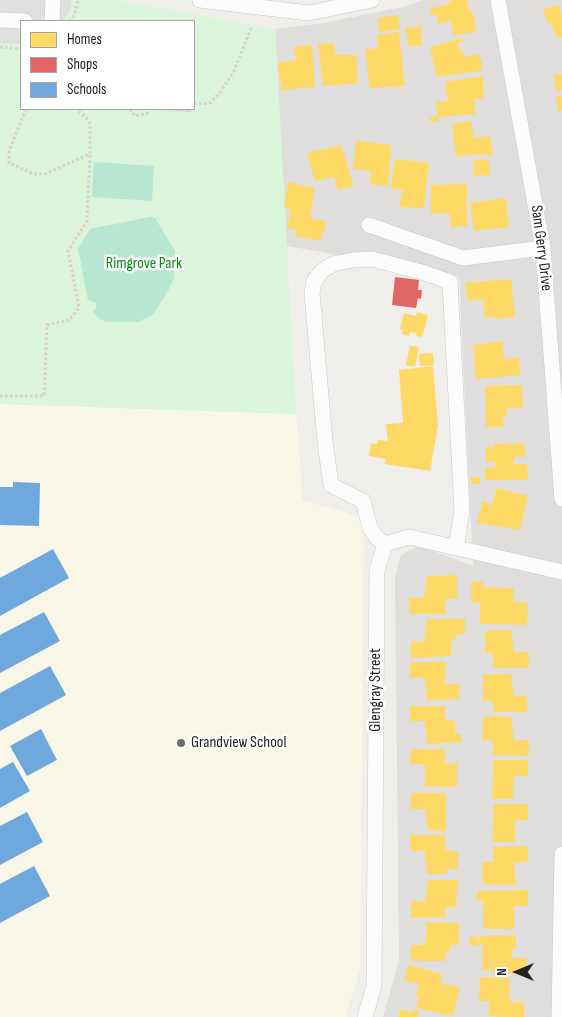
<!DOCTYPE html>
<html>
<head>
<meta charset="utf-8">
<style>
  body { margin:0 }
  #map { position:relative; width:562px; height:1017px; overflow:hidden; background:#f0eeeb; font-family:"Sofia Sans Condensed",sans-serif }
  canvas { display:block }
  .legend { position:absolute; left:20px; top:20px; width:175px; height:90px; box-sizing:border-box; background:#fff; border:1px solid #a7a7a7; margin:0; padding:6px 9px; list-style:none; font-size:15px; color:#222 }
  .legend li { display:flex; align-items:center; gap:10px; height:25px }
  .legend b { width:25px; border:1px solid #a7a7a7 }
  .north { position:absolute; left:492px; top:947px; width:50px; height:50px; -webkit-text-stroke:4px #fff; paint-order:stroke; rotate:270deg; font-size:14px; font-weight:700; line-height:20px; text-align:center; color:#222 }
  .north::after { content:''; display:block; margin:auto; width:18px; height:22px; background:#222; clip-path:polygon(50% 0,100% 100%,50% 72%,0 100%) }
</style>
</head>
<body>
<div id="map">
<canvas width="562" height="1017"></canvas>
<ul class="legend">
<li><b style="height:14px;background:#ffd966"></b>Homes</li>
<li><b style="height:14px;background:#e06666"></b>Shops</li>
<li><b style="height:14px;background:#6fa8dc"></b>Schools</li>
</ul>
<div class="north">N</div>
</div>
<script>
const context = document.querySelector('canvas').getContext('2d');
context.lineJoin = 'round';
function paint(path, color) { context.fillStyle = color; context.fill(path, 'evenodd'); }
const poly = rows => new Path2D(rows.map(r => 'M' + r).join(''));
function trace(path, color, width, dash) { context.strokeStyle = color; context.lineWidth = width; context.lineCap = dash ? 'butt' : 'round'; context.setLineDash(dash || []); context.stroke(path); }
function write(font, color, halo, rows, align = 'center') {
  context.font = font + ' "Sofia Sans Condensed",sans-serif'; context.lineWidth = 5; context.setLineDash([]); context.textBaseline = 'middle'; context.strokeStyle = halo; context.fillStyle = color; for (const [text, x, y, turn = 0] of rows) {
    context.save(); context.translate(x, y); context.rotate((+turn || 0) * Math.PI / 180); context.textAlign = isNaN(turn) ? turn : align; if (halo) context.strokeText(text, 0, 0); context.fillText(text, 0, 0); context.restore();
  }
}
paint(poly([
  [422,0,562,0,562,1017,383,1017,399,960,395,579,400,557,408,551,420,546,473,566,459,276,287,246,275,29,318,24,408,6]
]), '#dfdedc');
paint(poly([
  [0,404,296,414,303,500,364,518,360,969,346,1017,0,1017]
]), '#f8f7e8');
paint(poly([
  [0,0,115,0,275,29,296,414,0,404],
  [21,21,194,21,194,109,21,109]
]), '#daf5da');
paint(poly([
  [94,162,154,166,152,201,92,197],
  [150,217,155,218,175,251,174,278,167,293,153,314,139,322,107,322,99,319,93,311,96,309,96,303,88,300,78,248,90,229]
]), '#b7e6d2');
paint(poly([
  [0,0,71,0,71,9,63,21,21,21,21,44,0,43]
]), '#e0dfde');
paint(poly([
  [452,0,467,0,469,11,471,10,475,20,476,32,454,35,451,21,439,24,436,14,431,15,429,9,448,4],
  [559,5,562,17,562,37,557,38,550,22,547,23,543,9],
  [398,15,400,29,379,32,378,18],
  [421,26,422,45,409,47,405,28],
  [399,32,405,86,370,88,365,50,378,48,377,35],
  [463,38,464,41,458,43,460,51,463,51,464,57,478,54,483,66,481,66,482,71,437,77,430,47],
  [334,43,335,55,356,55,358,83,323,86,318,44],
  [312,45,315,87,282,90,277,63,296,60,294,47],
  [562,74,562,90,556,91,554,75],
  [483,76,484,98,474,99,476,114,438,117,439,121,431,122,430,117,437,116,436,102,448,101,445,82],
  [562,95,562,110,558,111,556,96],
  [471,121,474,138,490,136,493,154,456,156,452,124],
  [356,141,391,145,388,186,370,184,371,171,353,169],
  [341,145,354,186,338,190,334,177,315,181,307,153],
  [395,159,429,163,424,208,399,207,403,190,391,188],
  [488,159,490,175,474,176,473,161],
  [288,182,315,188,310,218,327,222,320,241,295,236,296,230,287,228,291,210,284,208],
  [467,184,467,226,450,227,450,214,431,213,431,185],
  [506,198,509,227,474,231,470,203],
  [511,279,515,317,495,319,495,317,485,318,483,299,468,301,465,283],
  [417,312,428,315,423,335,420,337,416,336,417,333,410,332,409,336,402,334,403,330,400,329,404,313,416,316],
  [502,341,504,360,518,357,521,375,476,379,473,345],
  [410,346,419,347,415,367,406,365],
  [433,353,434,365,420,366,419,354],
  [433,366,438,426,430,471,385,464,386,459,369,456,371,443,377,444,378,440,388,441,386,424,403,423,399,370],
  [522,385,523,408,506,408,507,416,503,416,504,427,486,427,485,386],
  [524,443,525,457,514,457,514,464,527,464,528,480,485,480,485,468,495,467,495,462,486,462,486,447,494,447,494,444],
  [471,477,480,477,480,484,471,484],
  [497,488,528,496,520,530,477,523,483,501,489,503,490,509],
  [457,575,457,599,445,599,445,614,410,614,409,598,424,598,427,576],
  [471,582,483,582,483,587,514,588,513,602,528,603,527,625,480,624,480,602,471,602],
  [427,619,465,619,465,634,456,634,456,639,452,639,451,656,411,658,411,641,424,642],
  [511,630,514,652,529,652,529,668,493,668,493,653,485,653,485,631],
  [410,662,446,662,445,684,460,684,459,699,427,700,425,678,410,678],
  [483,674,511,674,514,696,527,696,527,712,493,712,493,701,483,701],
  [410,706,445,706,445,720,455,721,455,734,461,734,461,742,427,744,425,721,410,721],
  [492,716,511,717,514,740,529,740,529,756,493,755,493,741,482,740,483,718],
  [410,749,445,749,445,764,457,763,457,787,425,787,425,764,410,764],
  [493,760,528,760,528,776,514,776,513,799,492,799],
  [411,793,446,793,446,831,428,830,425,809,411,809],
  [494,804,528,804,528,820,515,820,515,842,492,842],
  [410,835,445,835,445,850,458,852,458,869,447,869,447,874,427,874,425,851,410,851],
  [528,846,528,862,514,863,516,885,483,884,482,862,493,862,493,847],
  [428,880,458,880,456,907,446,907,445,917,411,918,411,901,425,902],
  [528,890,528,906,514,906,514,929,483,929,483,900,477,900,477,891],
  [427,922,459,923,459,945,450,945,450,952,445,952,445,961,411,961,411,945,425,945],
  [492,935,516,936,516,949,512,949,512,958,527,958,526,974,491,972,492,955,490,970,482,970,483,945,478,945,479,937],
  [470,936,478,937,477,946,469,945],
  [408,965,442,974,440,983,460,987,453,1016,416,1008,419,996,416,995,419,984,404,981],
  [480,977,509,978,510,1002,524,1002,524,1017,489,1016,489,1001,479,1001],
  [401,1009,412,1013,414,1009,419,1011,417,1017,398,1017]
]), '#ffd966');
paint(poly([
  [395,277,419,280,418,290,422,290,421,299,418,298,416,308,392,305]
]), '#e06666');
paint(poly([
  [13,482,40,483,39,526,0,525,0,487,13,487],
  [53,549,69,578,0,616,0,578],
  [44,612,60,641,0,673,0,635],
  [50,666,66,695,0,731,0,693],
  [41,729,57,760,27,776,10,746],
  [13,762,30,791,0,808,0,769],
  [27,812,43,842,0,865,0,826],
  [34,866,50,896,0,923,0,884]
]), '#6fa8dc');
paint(poly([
  [148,109,191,109,191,112]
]), '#d7d4d2');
const minor = poly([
  [200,0,309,13,372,0],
  [498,0,543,248,562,499],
  [0,20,25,21],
  [52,21,53,0],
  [369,225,463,258,543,248],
  [385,544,377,538,370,528,363,501,331,485,325,442,312,293,314,281,322,271,333,264,353,260,372,259,425,273,450,282,462,511,456,548],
  [365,1017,374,986,377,570,385,544,409,537,562,572],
  [559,1017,562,854]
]);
trace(minor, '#c9c8c7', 16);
trace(poly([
  [69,21,74,16,78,0],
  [0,47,21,49],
  [194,104,210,103,221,91,234,71,252,26],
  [26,109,9,151,9,163,34,174,45,174,90,154,90,124,86,117,76,109],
  [130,109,135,116,149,113],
  [0,396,44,396,47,325,69,320,79,308,68,251,87,221,90,154]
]), '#dccecd', 3, [2.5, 2.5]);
trace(minor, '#fdfcfc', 15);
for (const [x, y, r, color] of [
  [181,743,5,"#6a6968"]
]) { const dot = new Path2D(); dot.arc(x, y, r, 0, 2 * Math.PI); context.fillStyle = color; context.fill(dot); trace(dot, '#fff', 2); }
write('16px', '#222', '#fff', [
  ["Sam Gerry Drive",541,248,83],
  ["Glengray Street",376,690,-90]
]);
write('16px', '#0c8416', '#fff', [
  ["Rimgrove Park",144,264]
]);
write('16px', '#222', '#fff', [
  ["Grandview School",191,743]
], 'left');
</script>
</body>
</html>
